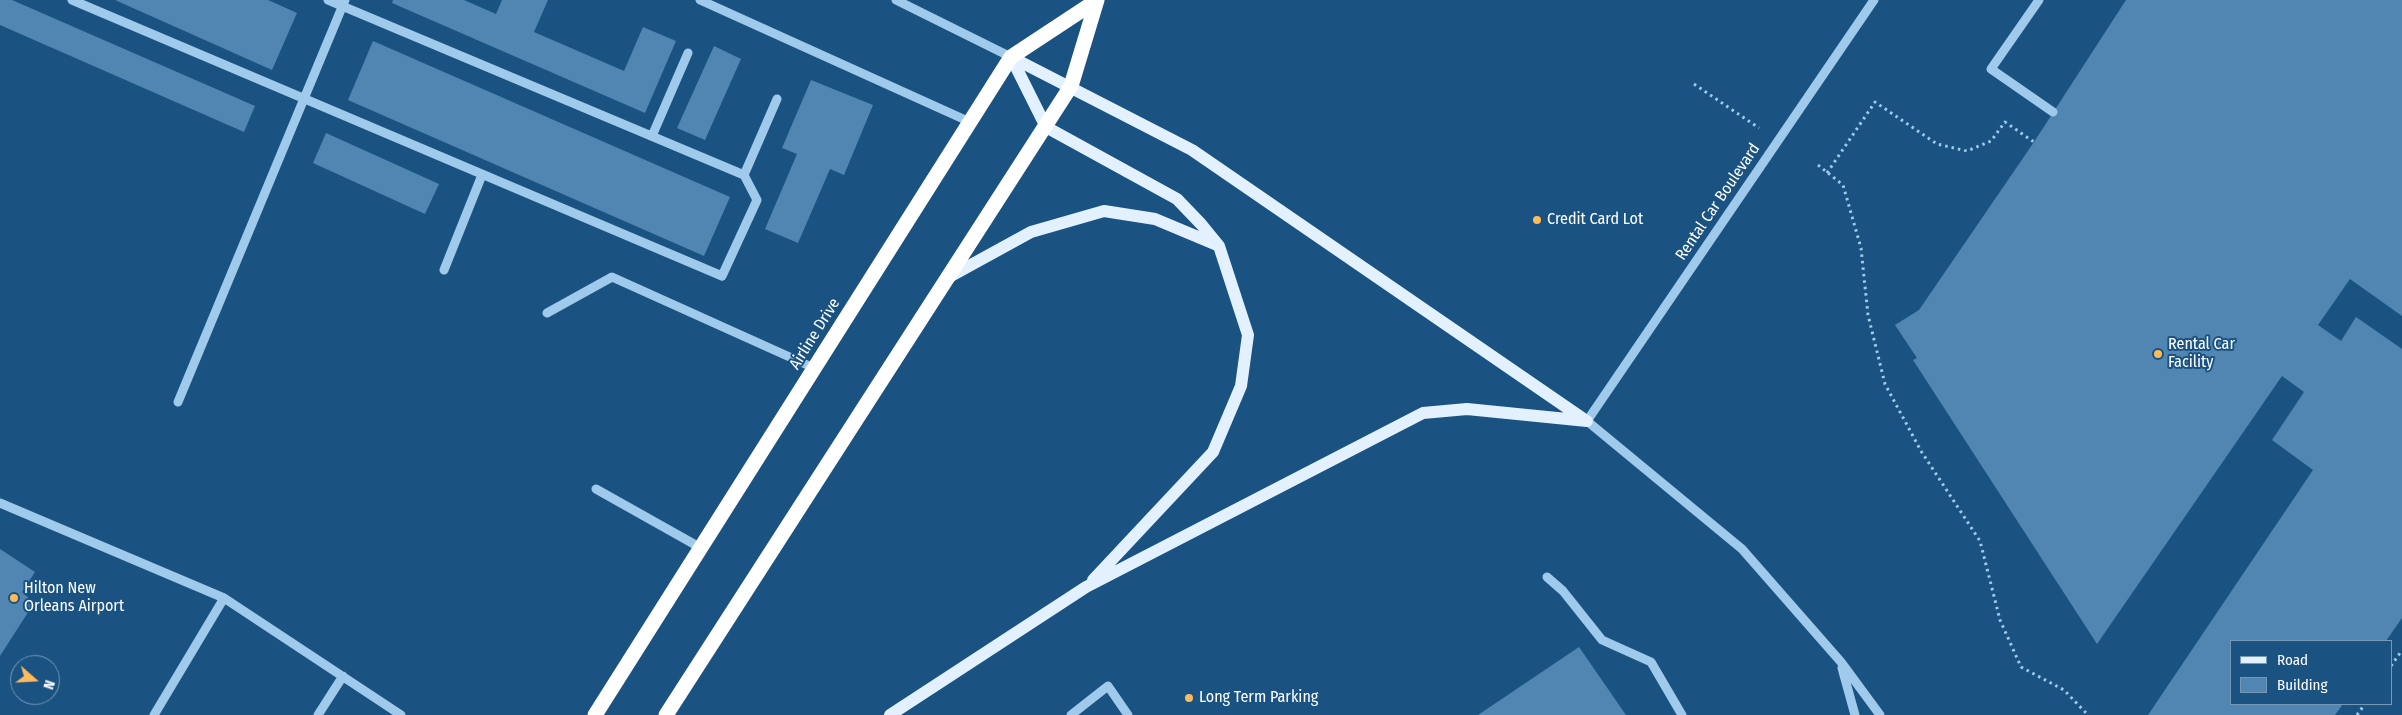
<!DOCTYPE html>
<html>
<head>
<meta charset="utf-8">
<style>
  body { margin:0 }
  #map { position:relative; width:2402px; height:715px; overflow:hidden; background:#1a5382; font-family:"Fira Sans Condensed",sans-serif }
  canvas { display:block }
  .legend { position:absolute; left:2230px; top:640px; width:162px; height:65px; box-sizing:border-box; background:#1a5382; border:1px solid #7698b4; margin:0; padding:6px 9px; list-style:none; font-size:15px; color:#fff }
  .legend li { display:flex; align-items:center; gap:10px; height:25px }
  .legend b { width:25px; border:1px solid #7698b4 }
  .north { position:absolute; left:10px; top:655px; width:50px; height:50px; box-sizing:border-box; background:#1a5382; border:1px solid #7698b4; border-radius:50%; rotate:109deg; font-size:14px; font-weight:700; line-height:20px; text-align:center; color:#fff }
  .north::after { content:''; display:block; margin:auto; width:18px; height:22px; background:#fdbb5b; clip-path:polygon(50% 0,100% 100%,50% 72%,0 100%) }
</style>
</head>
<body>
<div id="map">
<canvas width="2402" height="715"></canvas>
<ul class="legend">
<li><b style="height:6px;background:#e3f1ff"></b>Road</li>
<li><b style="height:14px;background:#5086b1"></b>Building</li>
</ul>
<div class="north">N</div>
</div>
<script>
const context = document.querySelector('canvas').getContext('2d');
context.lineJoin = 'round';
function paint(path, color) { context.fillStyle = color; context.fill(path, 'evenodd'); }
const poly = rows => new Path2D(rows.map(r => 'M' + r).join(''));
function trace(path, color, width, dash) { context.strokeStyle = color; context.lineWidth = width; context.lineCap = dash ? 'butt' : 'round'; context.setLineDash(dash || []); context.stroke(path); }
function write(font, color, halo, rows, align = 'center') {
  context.font = font + ' "Fira Sans Condensed",sans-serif'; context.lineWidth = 4; context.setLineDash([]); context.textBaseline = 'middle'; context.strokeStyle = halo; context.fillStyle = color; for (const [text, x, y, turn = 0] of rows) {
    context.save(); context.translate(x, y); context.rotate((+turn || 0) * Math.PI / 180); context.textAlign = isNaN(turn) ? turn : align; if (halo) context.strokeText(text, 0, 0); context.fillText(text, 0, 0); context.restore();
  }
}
paint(poly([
  [0,0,12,0,255,106,244,132,0,25],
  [115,0,268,0,297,13,272,70],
  [393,0,464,0,496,14,502,0,548,0,534,32,624,71,643,27,676,41,645,113,392,3],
  [2126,0,2402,0,2402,316,2350,279,2318,325,2341,341,2356,317,2402,349,2402,618,2386,641,2231,641,2231,704,2343,704,2335,715,2148,715,2313,470,2272,440,2304,392,2282,376,2097,644,1913,360,1917,358,1895,325,1919,310,2034,142],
  [373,41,730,197,704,256,348,100],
  [714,46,741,59,705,140,677,128],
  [811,80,873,105,844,175,830,169,798,243,765,229,797,154,782,148],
  [326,133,439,184,425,214,313,163],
  [0,549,35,572,22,592,34,603,0,656],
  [1579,647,1626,715,1478,715]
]), '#5086b1');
trace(poly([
  [1694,84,1759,128],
  [1818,165,1843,185,1861,248,1868,315,1885,384,1921,451,1980,541,2000,620,2021,667,2064,690,2088,715],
  [1827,173,1875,102,1937,144,1967,151,1991,141,2005,122,2034,142],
  [2391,666,2402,650],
  [2357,715,2365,704]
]), '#9fcaeb', 3, [2.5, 4]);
trace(poly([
  [72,0,722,276,757,200,744,175],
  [328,0,744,175,777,99],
  [700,0,970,122],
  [896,0,1011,57],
  [1874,0,1587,421,1742,549,1841,662,1880,715],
  [2039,0,1991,69,2053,112],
  [652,136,688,53],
  [444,270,482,175],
  [547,313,612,277,814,368],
  [178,402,345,0],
  [596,489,701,548],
  [0,503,224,598],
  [1547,577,1563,591,1602,640,1651,662,1682,715],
  [1842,668,1855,715],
  [154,715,224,598,401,715],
  [318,715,343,676],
  [1071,715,1108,686,1128,715]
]), '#9fcaeb', 9);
trace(poly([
  [1011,57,1046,127,1177,199,1201,224,1219,246,1248,335,1241,386,1213,452,1093,580],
  [1011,57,1192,150,1585,420],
  [949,277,1031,232,1104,211,1155,219,1217,245],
  [890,715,1086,587,1423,413,1467,409,1587,421]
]), '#e3f1ff', 12);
trace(poly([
  [595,715,1011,57,1096,1],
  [666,715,1071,86,1097,0]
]), '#fff', 15);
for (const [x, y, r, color] of [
  [1537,220,5,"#fdbb5b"],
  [2158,354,5,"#fdbb5b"],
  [14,598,5,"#fdbb5b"],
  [1189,698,5,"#fdbb5b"]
]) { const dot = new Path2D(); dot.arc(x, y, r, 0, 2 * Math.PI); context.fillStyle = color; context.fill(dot); trace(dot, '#1a5382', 2); }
write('16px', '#fff', '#1a5382', [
  ["Rental Car Boulevard",1718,202,-56],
  ["Airline Drive",815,334,-58]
]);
write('16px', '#fff', '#1a5382', [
  ["Credit Card Lot",1547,220],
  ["Rental Car",2168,345],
  ["Facility",2168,363],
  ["Hilton New",24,589],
  ["Orleans Airport",24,607],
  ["Long Term Parking",1199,698]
], 'left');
</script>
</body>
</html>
